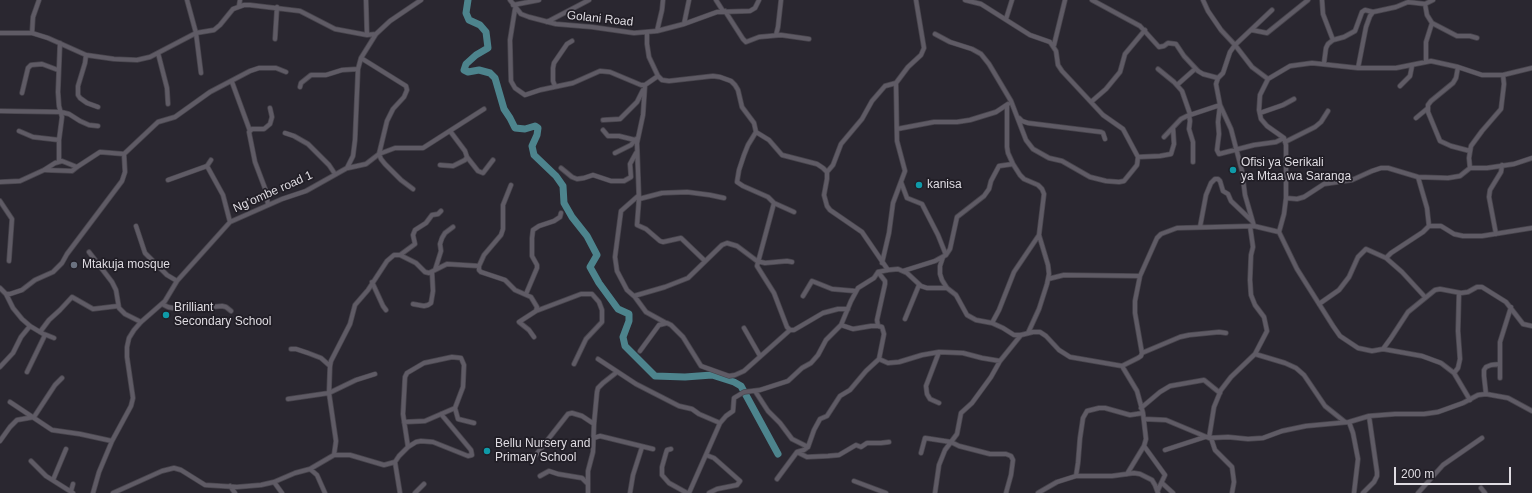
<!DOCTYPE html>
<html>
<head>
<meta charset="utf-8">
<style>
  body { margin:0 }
  #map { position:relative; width:1532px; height:493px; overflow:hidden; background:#2a2730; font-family:Helvetica,sans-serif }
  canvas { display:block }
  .scale { position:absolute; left:1394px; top:467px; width:117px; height:18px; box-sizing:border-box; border:2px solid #dfdce2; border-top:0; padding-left:5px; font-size:12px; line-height:14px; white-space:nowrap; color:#dfdce2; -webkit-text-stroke:3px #211e26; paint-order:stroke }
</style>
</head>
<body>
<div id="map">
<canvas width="1532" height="493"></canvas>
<div class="scale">200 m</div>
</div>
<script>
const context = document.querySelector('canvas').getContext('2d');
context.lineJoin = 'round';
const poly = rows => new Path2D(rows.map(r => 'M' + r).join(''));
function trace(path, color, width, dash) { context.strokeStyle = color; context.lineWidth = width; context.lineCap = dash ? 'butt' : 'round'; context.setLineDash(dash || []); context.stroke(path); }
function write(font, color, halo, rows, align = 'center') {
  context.font = font + ' Helvetica,sans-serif'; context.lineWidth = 3.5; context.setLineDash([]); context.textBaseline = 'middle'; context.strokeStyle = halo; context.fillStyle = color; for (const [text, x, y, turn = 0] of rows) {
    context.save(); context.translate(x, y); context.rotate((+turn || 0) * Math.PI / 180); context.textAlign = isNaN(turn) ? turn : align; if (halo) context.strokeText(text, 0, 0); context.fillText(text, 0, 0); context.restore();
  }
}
trace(poly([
  [468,0,466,13,469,20,480,25,486,32,488,48,476,55,466,64,464,70,468,72,479,70,490,73,495,78,504,109,510,118,515,128,525,129,535,126,538,128,537,135,532,146,534,155,556,176,563,186,564,203,572,217,587,236,597,255,590,267,599,283,618,309,629,314,629,321,623,337,625,346,655,376,685,377,712,375,734,382,741,386,778,454]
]), '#4d848d', 7);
const minor = poly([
  [187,0,196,33,201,73],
  [366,0,367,35],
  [510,0,521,14,529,17,556,24,592,27,634,33,657,31,684,24,717,12,750,11,755,8,759,0],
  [716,0,723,11],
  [1092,0,1140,26,1159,47,1164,46,1168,43,1176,44,1184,56,1198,71,1203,74,1218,78],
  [1203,0,1208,11,1221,30,1235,45,1252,67,1268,79],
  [1322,0,1323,14,1333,40],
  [1425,4,1427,15,1432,23,1457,36,1470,36,1477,38],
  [513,5,539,0],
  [239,6,240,0],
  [515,9,510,40,511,81,515,88,525,95,540,90,573,83,600,71,610,72,641,85,645,85,658,76],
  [725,11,743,39,746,42,759,37,781,35,809,39],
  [1006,19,1012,0],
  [547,22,589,0],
  [684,24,689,0],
  [1252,30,1267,33,1308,0],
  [657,31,662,10,663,0],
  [647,32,647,44,649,57,658,76,662,80,669,81,713,76,720,77,731,81,735,85,738,90,742,107,754,123,756,132,769,140,782,155,817,164,823,168,827,172,827,179,824,195,827,206,830,210,862,232,888,270],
  [0,33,32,33,48,38,86,55,114,59,137,60,150,57,196,33,214,30,220,25,233,9,244,5,250,5,300,11,335,29,367,35,376,34],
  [32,33,33,17,39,0],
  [935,34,950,42,972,49,981,54,989,64,1011,101,1026,140,1033,149,1049,158,1062,161,1090,177,1106,181,1119,182,1124,181,1133,170,1137,165,1138,157,1123,129,1103,115,1062,71,1058,65,1056,51,1050,42,1030,35,981,4,965,0],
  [776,35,778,27,781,0],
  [275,39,277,7],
  [1054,45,1065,0],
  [158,53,167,88,168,104],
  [86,55,85,63,78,86,78,95,80,98,87,103,98,107],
  [361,58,406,86,407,90,404,97,393,109,387,121,379,154,381,159,385,164,401,180,413,189],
  [1426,61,1426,42,1432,23],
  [1324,63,1326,48,1328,44,1333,40,1344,37,1355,31,1362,12,1365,10,1373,12],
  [1458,67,1456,78,1453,83,1431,101,1428,105,1428,112,1440,141,1451,146,1470,151],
  [1358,68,1366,27,1370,16,1373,12,1396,7,1408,2,1425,4,1433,0],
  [1158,69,1174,82,1182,91,1190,114],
  [232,82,250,131],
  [645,85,643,115,637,143,639,199,637,225,646,229,660,241,663,242,681,238,705,261],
  [1177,85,1195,69],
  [555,86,553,81,553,68,554,63,567,44,572,41],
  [1400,86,1410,76,1412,66],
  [300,87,301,83,311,75,326,75,342,70,358,69],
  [22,93,28,68,31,65,42,64,58,70],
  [1091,102,1106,89,1120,72,1125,54,1145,30],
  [1007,105,1007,147,1008,153,1013,164,1020,175,1024,179,1038,185,1042,189,1044,194,1039,235,1048,265,1049,274,1047,284,1039,309,1028,333],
  [0,111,61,112,69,114,80,121,89,125,98,126],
  [1260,113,1283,105,1294,99],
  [1189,115,1190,121,1189,129,1193,142,1193,162],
  [1019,118,1022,121,1028,123,1101,132,1103,133,1105,139],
  [1416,118,1428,108],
  [603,120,620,119,637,102,643,90],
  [897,129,934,122,957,122,970,120,996,112,1008,104],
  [603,130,608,136,619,136,635,140],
  [19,131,33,137,59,140],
  [756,132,748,145,744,155,739,170,737,182,743,186,768,197,774,203,757,266,774,293,787,327,790,330,794,330,823,313,838,309,848,309],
  [285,133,294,136,308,144,329,165,335,174],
  [1164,137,1181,119,1187,116,1220,105,1218,122,1219,134,1217,150,1219,154,1254,145,1276,142,1284,138],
  [1285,142,1315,127,1321,122,1328,111],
  [615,153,631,145,636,139],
  [467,157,478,171,483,173,493,160],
  [1138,157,1160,156,1171,154,1174,144,1173,128],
  [211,160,207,166,223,195,230,222],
  [59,162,59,140,62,117,59,106,58,92,60,43],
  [440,165,453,166,465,160,467,157,465,151,450,131],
  [348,168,366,164,379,154,395,148,423,148,484,109],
  [561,168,572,177,577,179,584,178,593,175,611,181,624,181,631,177,630,164,636,153],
  [1470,168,1469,158,1471,146,1482,131,1501,109,1504,84,1503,75],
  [45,170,72,171,77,167],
  [827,172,833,165,841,144,862,119,872,101,885,86,896,83],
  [168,180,207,166],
  [0,182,20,181,44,170,55,163,62,161,77,167,100,152,124,154,158,122,175,117,210,92,250,71,259,68,276,68,286,72],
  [901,182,907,198,922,204,938,235,946,255],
  [511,185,503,205,503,229,501,235,484,255,479,266,479,270,481,272,505,280,515,290,531,297,537,307,536,311,519,322,529,330,534,337],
  [638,196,621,211,615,257,617,271,627,290,635,297,646,312,666,323],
  [1286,198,1297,199,1304,197,1324,184,1352,180,1372,171,1381,168,1388,168,1418,177,1448,178,1460,176,1470,168,1487,168,1514,164,1532,158],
  [639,199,662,193,687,192,710,195,724,198],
  [0,201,12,219,9,261],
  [774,203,794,212],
  [268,205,266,191,255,162,249,132,252,129,264,129,270,124,272,117,270,108],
  [136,226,145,253,167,275,177,281],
  [1254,226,1245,195,1242,171,1231,129,1220,105,1216,84,1218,78,1223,73,1230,52,1235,45,1272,10],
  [1429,226,1441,226,1454,234,1463,236,1482,236,1532,228],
  [1200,227,1206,195,1211,183,1215,179,1218,179,1220,181,1223,191,1228,194,1231,201,1252,221],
  [1279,232,1284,214,1286,198,1286,145,1284,138,1267,126,1261,119,1259,110,1260,95,1268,79,1290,66,1312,63,1358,68,1396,68,1431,61,1458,67,1482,75,1503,75,1532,68],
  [1496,234,1489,197,1490,190,1501,172,1502,165],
  [89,252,112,282,116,290,119,308,125,314,141,322],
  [400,255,415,244,413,235,415,230,426,223,432,215,438,214,441,211],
  [943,257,940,266,940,274,942,280,947,288],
  [1386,258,1391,253,1423,232,1429,226,1427,208,1418,177],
  [882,263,889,233,893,203,905,171,897,141,896,83,908,67,921,55,924,48,916,0],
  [435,270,441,251,440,244,442,238,445,233,453,227],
  [903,271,935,261,946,255,950,249,957,217,984,196,989,189,991,181,999,166,1013,164],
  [1048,279,1064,275,1140,276],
  [372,282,383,306,386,310],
  [0,288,6,294,13,308,22,319,30,326,45,335,27,372],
  [6,294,10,294,22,290,35,280,53,272,62,263,67,254,122,181,125,172,124,154],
  [526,294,537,268,537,265,532,256,532,238,533,230,539,226,554,221,560,217,561,213],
  [634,296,665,287,688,278,722,245,727,243,737,246,757,261,765,263,787,261,792,262],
  [803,296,812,281,832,289,855,291],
  [162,304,168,307,182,310,222,306,226,307,231,311],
  [413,304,424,306,428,305,431,303,433,291,432,272],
  [1319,304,1339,290,1349,277,1358,257,1366,249,1386,258,1402,272,1425,297],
  [536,311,581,294,592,294,599,302,602,310,602,322,586,339,574,364],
  [905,319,919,285],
  [992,323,999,310,1014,272,1039,235],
  [841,325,853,329,871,326,878,326,882,327,884,334,879,359,888,363,899,362,922,355,939,352,963,353,982,358,1000,361],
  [878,326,877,320,885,284,885,281,878,272],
  [744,328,760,356],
  [40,332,49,320,60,310,72,297,93,309,118,306],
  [44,334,54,338],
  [291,349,296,349,308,353,321,358,330,366],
  [1383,349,1422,356,1441,363,1454,373,1470,400],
  [640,351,659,325,667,323,671,325,683,337,701,366,729,376,735,375,744,371,790,330],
  [1142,353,1180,337,1189,335,1219,332,1226,333],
  [1255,354,1285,363,1296,368,1304,375,1325,406,1345,422],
  [598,359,636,384,679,406,692,409,699,414,720,423],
  [1122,366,1137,391,1143,413,1146,439,1144,446,1127,474],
  [0,367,13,353,21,337,30,326],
  [1454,373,1458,368,1460,359,1458,331,1459,293],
  [1500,378,1500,342,1511,307],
  [755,391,768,411,780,423,792,439,808,447],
  [1486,394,1484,376,1484,370,1486,367,1491,365,1500,364],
  [288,399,329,393,356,380,375,374],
  [10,402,52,430,80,434,112,441],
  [939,403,930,399,927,394,926,386,939,352],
  [455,408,458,419,474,423],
  [1141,408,1160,392,1170,386,1204,380,1220,393],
  [1144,419,1166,420,1209,438,1228,437,1248,439,1263,438,1282,431,1306,426,1349,422,1369,416,1395,414,1424,414,1438,412,1463,403,1478,395,1486,394,1508,398,1532,411],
  [404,422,425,421,455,408,463,387,464,365,461,358,452,357,424,363,407,373,405,377,403,414,408,447],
  [1349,422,1353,433,1358,459,1354,493],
  [594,438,600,436,653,449],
  [1209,438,1214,407,1221,390,1231,377,1255,354,1267,331,1264,317,1255,305,1251,295,1250,280,1251,255,1253,247,1250,226],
  [1211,438,1215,450,1232,467,1234,482,1232,493],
  [0,441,10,427,17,420,34,417,55,385,62,378],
  [951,442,959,446,990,454,1006,454,1011,456,1013,460,1011,475,1006,493],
  [1144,446,1165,475,1158,490],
  [671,449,667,450,666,453,662,467,662,475,669,483,687,493],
  [1165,450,1205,437],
  [797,452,807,457,828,456,839,455,856,445,861,447,867,443,881,443,889,442],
  [921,453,925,438,951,442],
  [334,455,336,441,329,393,330,366,331,361,350,324,355,305,368,290,387,261,394,255,400,255,416,263,425,272,429,273,447,264,479,266],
  [706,455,714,458,740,481,737,485,717,489,709,493],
  [535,456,568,414,572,413,582,416,594,424],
  [31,461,46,476,73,493],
  [395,462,400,493],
  [310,469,317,475,325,493],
  [540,476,549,471,558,474,582,478,588,484],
  [1076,476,1078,463,1080,438,1083,418,1087,411,1099,408,1105,408,1130,415,1143,413],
  [777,479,797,452,804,450,808,447,814,430,820,419,827,416,840,396,850,390,866,371,879,359],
  [53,480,66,449],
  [854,481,886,493],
  [274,482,282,493],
  [1162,483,1173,493],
  [230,486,235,493],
  [1481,488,1485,493],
  [71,491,73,484],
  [93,493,99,472,112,441,131,406,133,398,127,357,127,347,129,338,134,330,141,322,165,301,177,281,230,222,282,199,306,191,347,168,353,156,355,140,358,69,361,58,376,34,390,21,421,0],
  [113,493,162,471,174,468,181,470,205,485,237,487,261,485,274,482,295,473,310,469,334,455,350,455,384,465,395,462,399,456,408,447,416,442,421,441,433,442,468,456,472,455,471,450,441,414],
  [415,493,424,484],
  [588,493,588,471,593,452,594,424,597,392,598,388,603,383,617,372],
  [630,493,633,475,642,447],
  [689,493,720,423,726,416,733,411,734,398,744,392,760,390,788,381,802,368,811,363,818,355,826,340,841,325,851,301,858,288,874,278,878,272,888,270,898,269,907,273,921,286,927,288,947,288,956,295,967,315,976,320,992,323,1003,328,1014,335,1021,335,1033,332,1040,332,1046,336,1059,350,1070,357,1122,366,1138,358,1141,356,1142,353,1135,313,1135,301,1140,276,1157,238,1161,234,1177,228,1254,226,1279,232,1297,269,1333,326,1340,336,1358,348,1372,351,1383,349,1391,338,1408,312,1435,290,1440,289,1461,293,1468,292,1477,287,1482,287,1506,302,1523,324,1532,326],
  [935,493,939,465,945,450,957,434,961,413,972,403,991,377,1000,361,1021,335],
  [1038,493,1057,482,1076,476,1112,476,1134,473,1140,474,1152,480,1155,485,1158,493],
  [1363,493,1374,482,1377,476,1377,472,1369,416],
  [1418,493,1443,465,1482,438]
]);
trace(minor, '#48454d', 5.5);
trace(minor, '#5f5b65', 4);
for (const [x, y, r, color] of [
  [1233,170,4,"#0f9aa8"],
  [919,185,4,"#0f9aa8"],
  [74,265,4,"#6b7280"],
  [166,315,4,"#0f9aa8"],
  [487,451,4,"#0f9aa8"]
]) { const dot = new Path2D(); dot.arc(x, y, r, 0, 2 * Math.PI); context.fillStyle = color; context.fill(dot); trace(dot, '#211e26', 1.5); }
write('12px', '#dfdce2', '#211e26', [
  ["Golani Road",600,19,6],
  ["Ng’ombe road 1",273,192,-24]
]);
write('12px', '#dfdce2', '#211e26', [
  ["Ofisi ya Serikali",1241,163],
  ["ya Mtaa wa Saranga",1241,177],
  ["kanisa",927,185],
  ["Mtakuja mosque",82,265],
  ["Brilliant",174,308],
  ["Secondary School",174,322],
  ["Bellu Nursery and",495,444],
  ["Primary School",495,458]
], 'left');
</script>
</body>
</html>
